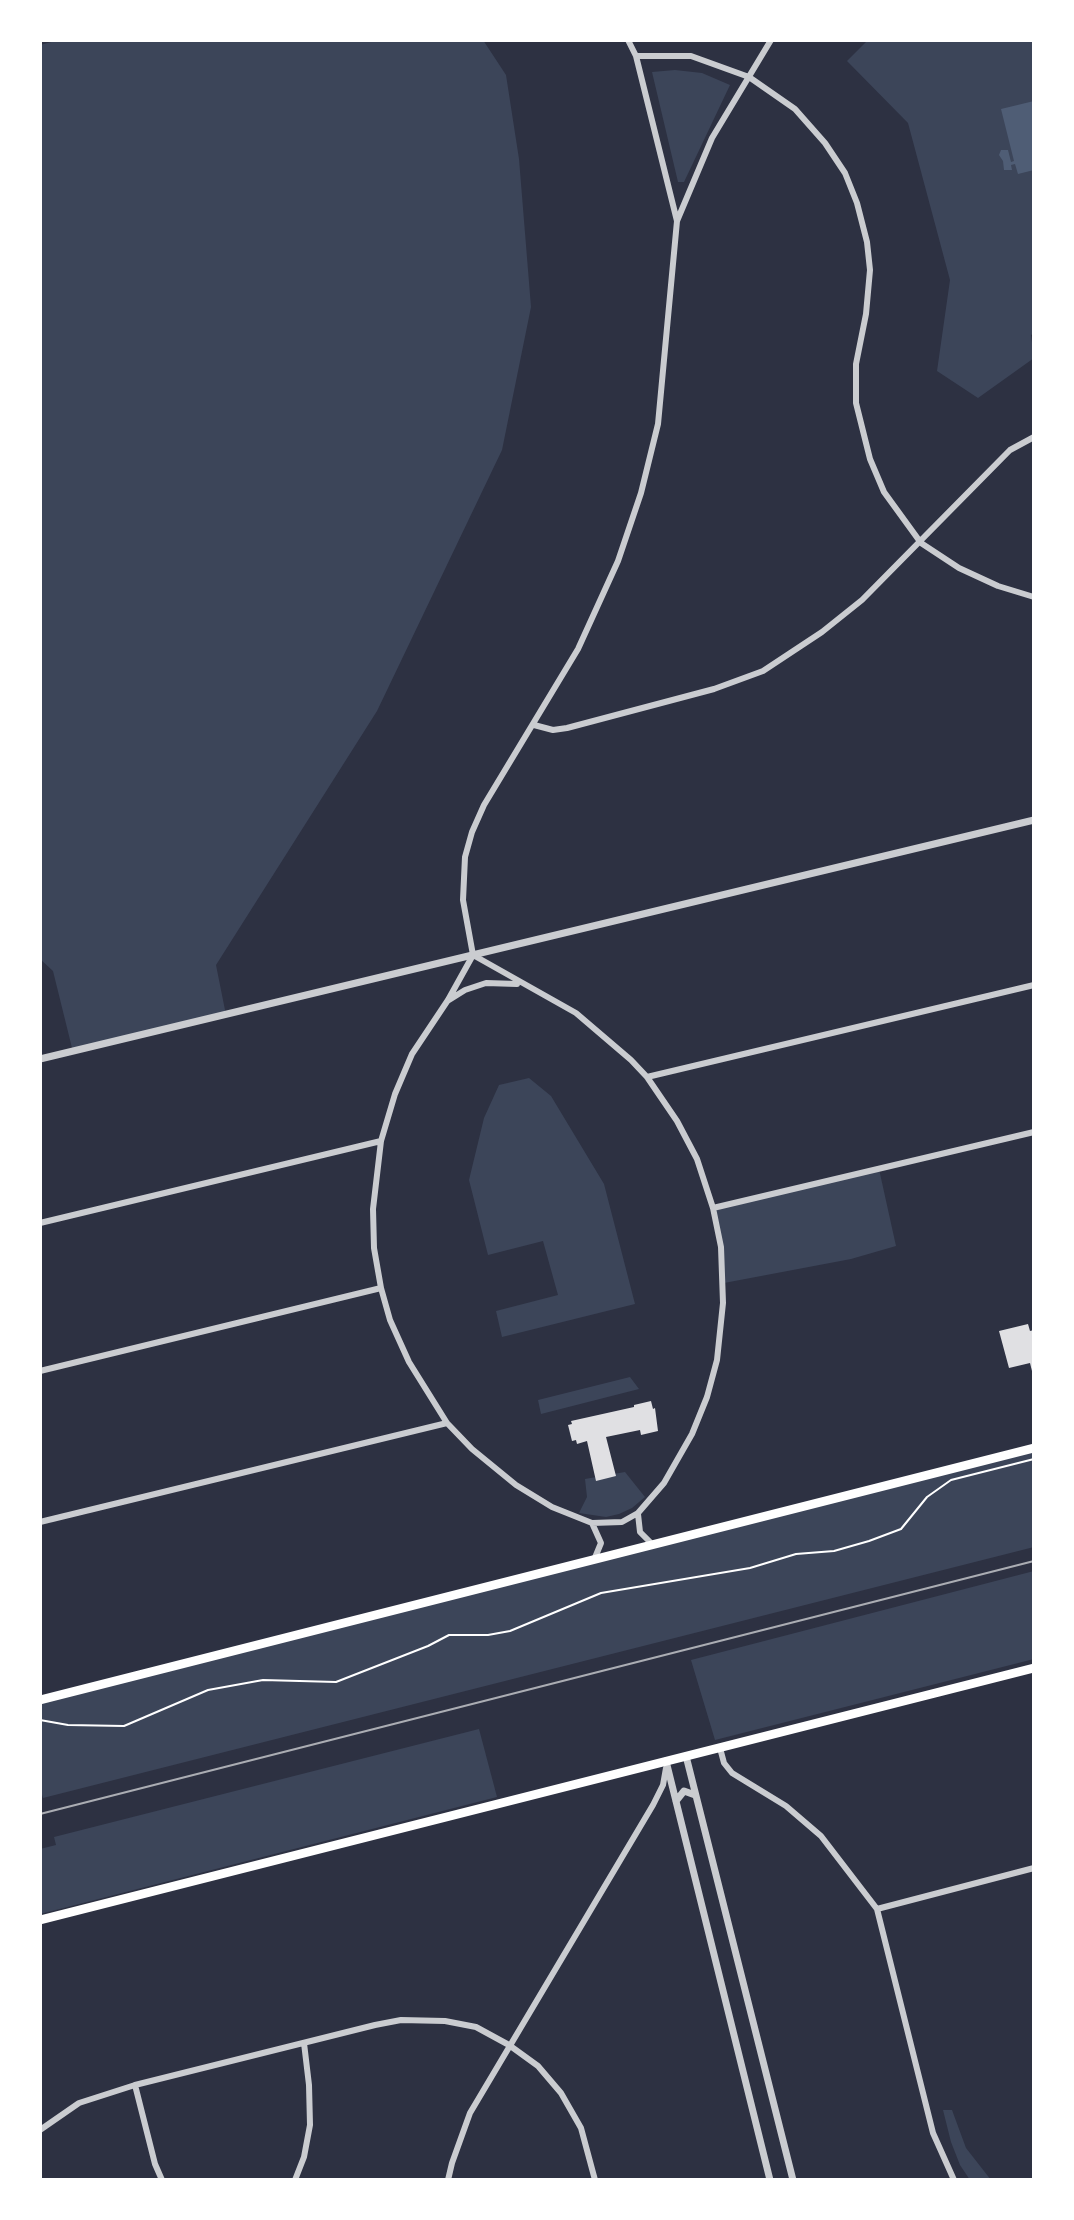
<!DOCTYPE html>
<html>
<head>
<meta charset="utf-8">
<style>
  body { margin:0 }
  #map { position:relative; width:1074px; height:2220px; overflow:hidden; background:#2d3142; font-family:"Work Sans",sans-serif }
  canvas { display:block }
  .frame { position:absolute; inset:0; border:42px solid #fff; pointer-events:none }
</style>
</head>
<body>
<div id="map">
<canvas width="1074" height="2220"></canvas>
<div class="frame"></div>
</div>
<script>
const context = document.querySelector('canvas').getContext('2d');
context.lineJoin = 'round';
function paint(path, color) { context.fillStyle = color; context.fill(path, 'evenodd'); }
const poly = rows => new Path2D(rows.map(r => 'M' + r).join(''));
function trace(path, color, width, dash) { context.strokeStyle = color; context.lineWidth = width; context.lineCap = dash ? 'butt' : 'round'; context.setLineDash(dash || []); context.stroke(path); }
paint(poly([
  [59,40,483,40,506,75,519,159,531,307,502,450,377,711,216,965,226,1015,73,1052,53,971,40,959,40,45],
  [868,40,1034,40,1034,333,1031,335,1034,358,978,398,937,371,950,280,908,123,847,61],
  [675,70,702,73,730,85,684,182,678,182,652,72],
  [529,1078,551,1096,604,1184,635,1304,502,1337,496,1311,558,1295,543,1241,488,1255,469,1180,484,1118,499,1085],
  [879,1169,896,1246,851,1259,724,1283,713,1208],
  [630,1377,639,1389,541,1414,538,1400],
  [1034,1448,1034,1547,43,1798,40,1788,40,1700],
  [625,1472,645,1497,632,1508,619,1514,606,1517,579,1513,587,1497,585,1479],
  [1034,1571,1034,1659,715,1740,691,1660],
  [479,1729,497,1797,40,1914,40,1849,56,1845,54,1837],
  [943,2110,952,2110,966,2148,991,2180,970,2180,960,2165,951,2142]
]), '#3c4559');
paint(poly([
  [1034,101,1034,170,1018,174,1015,164,1011,165,1012,170,1004,170,1003,161,999,155,1001,150,1008,150,1011,162,1014,161,1001,109]
]), '#4f5d75');
paint(poly([
  [1028,1324,1030,1331,1034,1330,1033,1375,1030,1363,1009,1368,999,1331],
  [651,1401,653,1409,655,1408,658,1431,641,1435,640,1430,606,1437,616,1476,596,1481,587,1441,577,1444,576,1440,572,1441,568,1425,572,1424,571,1421,634,1407,634,1405]
]), '#e0e0e3');
trace(poly([
  [40,1720,68,1725,124,1726,208,1690,263,1680,336,1682,428,1646,449,1635,488,1635,510,1631,601,1593,750,1568,796,1554,834,1551,869,1541,901,1529,927,1497,951,1480,1034,1459]
]), '#fff', 2);
trace(poly([
  [636,56,691,56,749,77,795,109,825,143,845,173,857,203,867,242,870,270,866,314,856,364,856,403,870,459,884,492,921,543,959,568,998,586,1034,597],
  [677,221,712,138,771,40],
  [534,725,553,730,567,728,714,689,763,671,822,632,862,600,1010,450,1034,437],
  [473,955,576,1013,631,1060,647,1077,677,1121,697,1159,713,1208,721,1247,723,1303,717,1360,707,1397,692,1434,664,1483,638,1513,622,1522,592,1523,552,1507,516,1485,472,1449,447,1423,409,1362,390,1320,381,1288,374,1248,373,1209,381,1141,395,1094,412,1054,448,1000,473,955],
  [473,955,463,900,465,857,472,832,484,805,578,649,618,561,641,493,658,424,677,221,636,56,628,40],
  [449,1000,465,990,486,983,517,984],
  [647,1077,1034,985],
  [713,1208,1034,1132],
  [40,1223,381,1141],
  [40,1371,381,1288],
  [638,1514,640,1532,653,1545],
  [40,1522,447,1423],
  [592,1523,601,1543,594,1560],
  [720,1748,724,1763,732,1773,786,1806,821,1836,877,1909,933,2133,954,2180],
  [877,1909,1034,1868],
  [135,2085,155,2164,162,2180],
  [40,2130,79,2103,135,2085,375,2025,401,2020,445,2021,476,2027,509,2045,538,2066,561,2093,581,2128,595,2180],
  [295,2180,304,2157,310,2125,309,2085,304,2043],
  [448,2180,452,2163,470,2113,653,1805,663,1785,666,1768]
]), '#caccd0', 6);
trace(poly([
  [40,1059,1034,820],
  [686,1756,793,2180],
  [666,1761,770,2180],
  [676,1801,684,1791,695,1795]
]), '#caccd0', 7);
trace(poly([
  [40,1700,1034,1448],
  [40,1920,1034,1668]
]), '#fff', 9);
trace(poly([
  [40,1814,1034,1561]
]), '#abadb3', 2);
</script>
</body>
</html>
